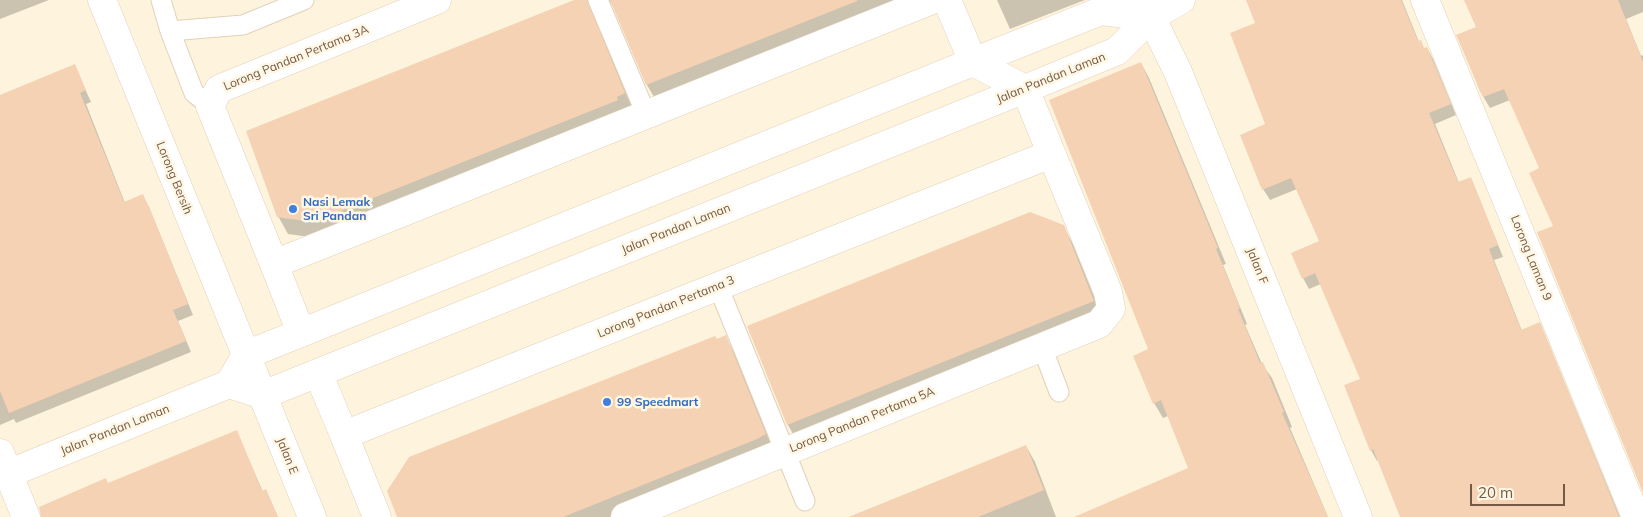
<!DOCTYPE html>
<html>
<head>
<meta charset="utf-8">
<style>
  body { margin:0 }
  #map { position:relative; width:1643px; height:517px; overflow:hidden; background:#fef4dd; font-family:Mulish,sans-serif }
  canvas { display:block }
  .scale { position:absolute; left:1470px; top:484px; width:95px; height:22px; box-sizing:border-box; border:2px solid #755944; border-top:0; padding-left:6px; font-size:15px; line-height:18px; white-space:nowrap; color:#755944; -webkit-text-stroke:4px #fff7e5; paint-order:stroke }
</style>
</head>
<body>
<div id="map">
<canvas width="1643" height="517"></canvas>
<div class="scale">20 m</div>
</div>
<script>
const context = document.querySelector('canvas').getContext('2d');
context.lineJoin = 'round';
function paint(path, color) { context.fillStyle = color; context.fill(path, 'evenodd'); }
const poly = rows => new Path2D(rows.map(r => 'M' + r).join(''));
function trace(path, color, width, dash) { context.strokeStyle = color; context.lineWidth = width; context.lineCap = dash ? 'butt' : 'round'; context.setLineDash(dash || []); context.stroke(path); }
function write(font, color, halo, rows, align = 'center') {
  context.font = font + ' Mulish,sans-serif'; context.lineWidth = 5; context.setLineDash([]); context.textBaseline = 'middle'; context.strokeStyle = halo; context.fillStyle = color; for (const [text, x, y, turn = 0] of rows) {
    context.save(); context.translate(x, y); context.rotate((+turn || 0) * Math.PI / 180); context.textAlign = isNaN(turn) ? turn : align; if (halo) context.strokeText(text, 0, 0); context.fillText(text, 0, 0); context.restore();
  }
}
paint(poly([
  [0,0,49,0,0,19],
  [578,0,590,0,598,13,597,23,634,112,324,239,288,234,278,216],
  [609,0,901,0,657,102,647,85,615,9],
  [997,0,1085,0,1010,29],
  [1247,0,1402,0,1419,42,1425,49,1427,48,1433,59,1456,115,1435,124,1459,183,1470,179,1476,190,1503,257,1494,260,1522,331,1539,324,1545,335,1620,517,1402,517,1379,460,1377,461,1371,450,1361,379,1321,284,1309,289,1303,278,1320,242,1297,189,1270,200,1263,189,1266,125,1256,23],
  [1465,0,1643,0,1643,12,1626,19,1641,56,1643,55,1643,489,1554,226,1541,168,1510,100,1490,108,1480,91,1458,36,1477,28],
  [1141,63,1149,78,1226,264,1223,265,1247,324,1245,325,1262,364,1272,378,1292,427,1290,428,1328,517,1077,517,1189,469,1168,416,1163,418,1154,403,1150,350],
  [74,65,91,102,86,104,125,203,143,196,149,207,193,315,178,321,191,352,16,423,14,419,0,425,0,96],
  [1063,226,1073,244,1103,319,798,443,788,425,748,327],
  [725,336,735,354,775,452,615,517,398,517],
  [237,432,263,492,266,490,278,517,42,517,108,484],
  [1026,446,1035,462,1056,517,849,517]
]), '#0003');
paint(poly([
  [574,0,587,0,625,93,617,97,618,100,313,222,277,217,246,131],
  [610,0,857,0,857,1,646,85],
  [1246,0,1401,0,1418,41,1421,40,1424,48,1427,47,1451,104,1429,113,1458,182,1471,177,1498,245,1489,249,1521,330,1540,322,1619,517,1400,517,1373,449,1370,451,1344,385,1360,379,1315,273,1302,279,1291,253,1319,241,1291,178,1262,190,1240,135,1265,124,1230,33,1255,23],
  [1464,0,1618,0,1643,62,1643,493,1537,232,1553,226,1529,173,1539,168,1504,89,1483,97,1456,35,1476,27],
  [1141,62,1218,248,1216,249,1240,308,1238,309,1260,363,1263,362,1284,412,1282,413,1328,517,1074,517,1188,468,1161,400,1153,404,1133,356,1148,349,1049,100],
  [75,64,86,90,80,93,124,202,143,194,154,219,188,304,173,310,186,341,9,413,0,391,0,95],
  [1030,212,1064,225,1094,301,787,425,747,326],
  [726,335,766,434,757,439,563,517,397,517,387,491,409,457,715,336,717,339],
  [237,430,262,491,266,489,278,517,41,517,39,507,106,478,108,483],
  [1026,445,1044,490,978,517,849,517]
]), '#f5d2b3');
const lane = poly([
  [161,0,170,31,194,93,210,106],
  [598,0,646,114],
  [170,31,243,25,304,0],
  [718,286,805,501],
  [1042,347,1059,392]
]);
const street = poly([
  [102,0,312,517],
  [1140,0,1151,17,1178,72,1358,517],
  [1425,0,1636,517],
  [274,264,210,106,219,89,437,0],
  [301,333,274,264,932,0],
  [318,373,344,435,1051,154],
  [344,435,377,517],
  [0,453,26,517],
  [625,517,1099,324,1111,309,1108,292,1025,89,973,62,947,0]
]);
const secondary = poly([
  [229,384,263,395,1025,89,1117,51,1151,17,1181,0],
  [0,477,229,384,246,355,973,62,1101,11,1151,17]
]);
trace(lane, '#e2d0b9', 21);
trace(street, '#e2d0b9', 29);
trace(secondary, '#e8d1b7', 29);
trace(lane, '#fff', 19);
trace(street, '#fff', 28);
trace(secondary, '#fff', 28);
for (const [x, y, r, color] of [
  [293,209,5,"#3f7fe0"],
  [607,402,5,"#3f7fe0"]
]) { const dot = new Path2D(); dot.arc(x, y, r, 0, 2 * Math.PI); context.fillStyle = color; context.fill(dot); trace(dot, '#fff7e5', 2); }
write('12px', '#755944', '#fff7e5', [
  ["Lorong Pandan Pertama 3A",296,58,-22],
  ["Jalan Pandan Laman",1051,78,-22],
  ["Lorong Bersih",174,178,68],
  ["Jalan Pandan Laman",676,229,-22],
  ["Lorong Laman 9",1531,258,68],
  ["Jalan F",1257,266,68],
  ["Lorong Pandan Pertama 3",666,307,-22],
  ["Lorong Pandan Pertama 5A",862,420,-22],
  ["Jalan Pandan Laman",115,430,-22],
  ["Jalan E",287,456,68]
]);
write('bold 12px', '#366cbe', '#fff7e5', [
  ["Nasi Lemak",303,202],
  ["Sri Pandan",303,216],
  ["99 Speedmart",617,402]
], 'left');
</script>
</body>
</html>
